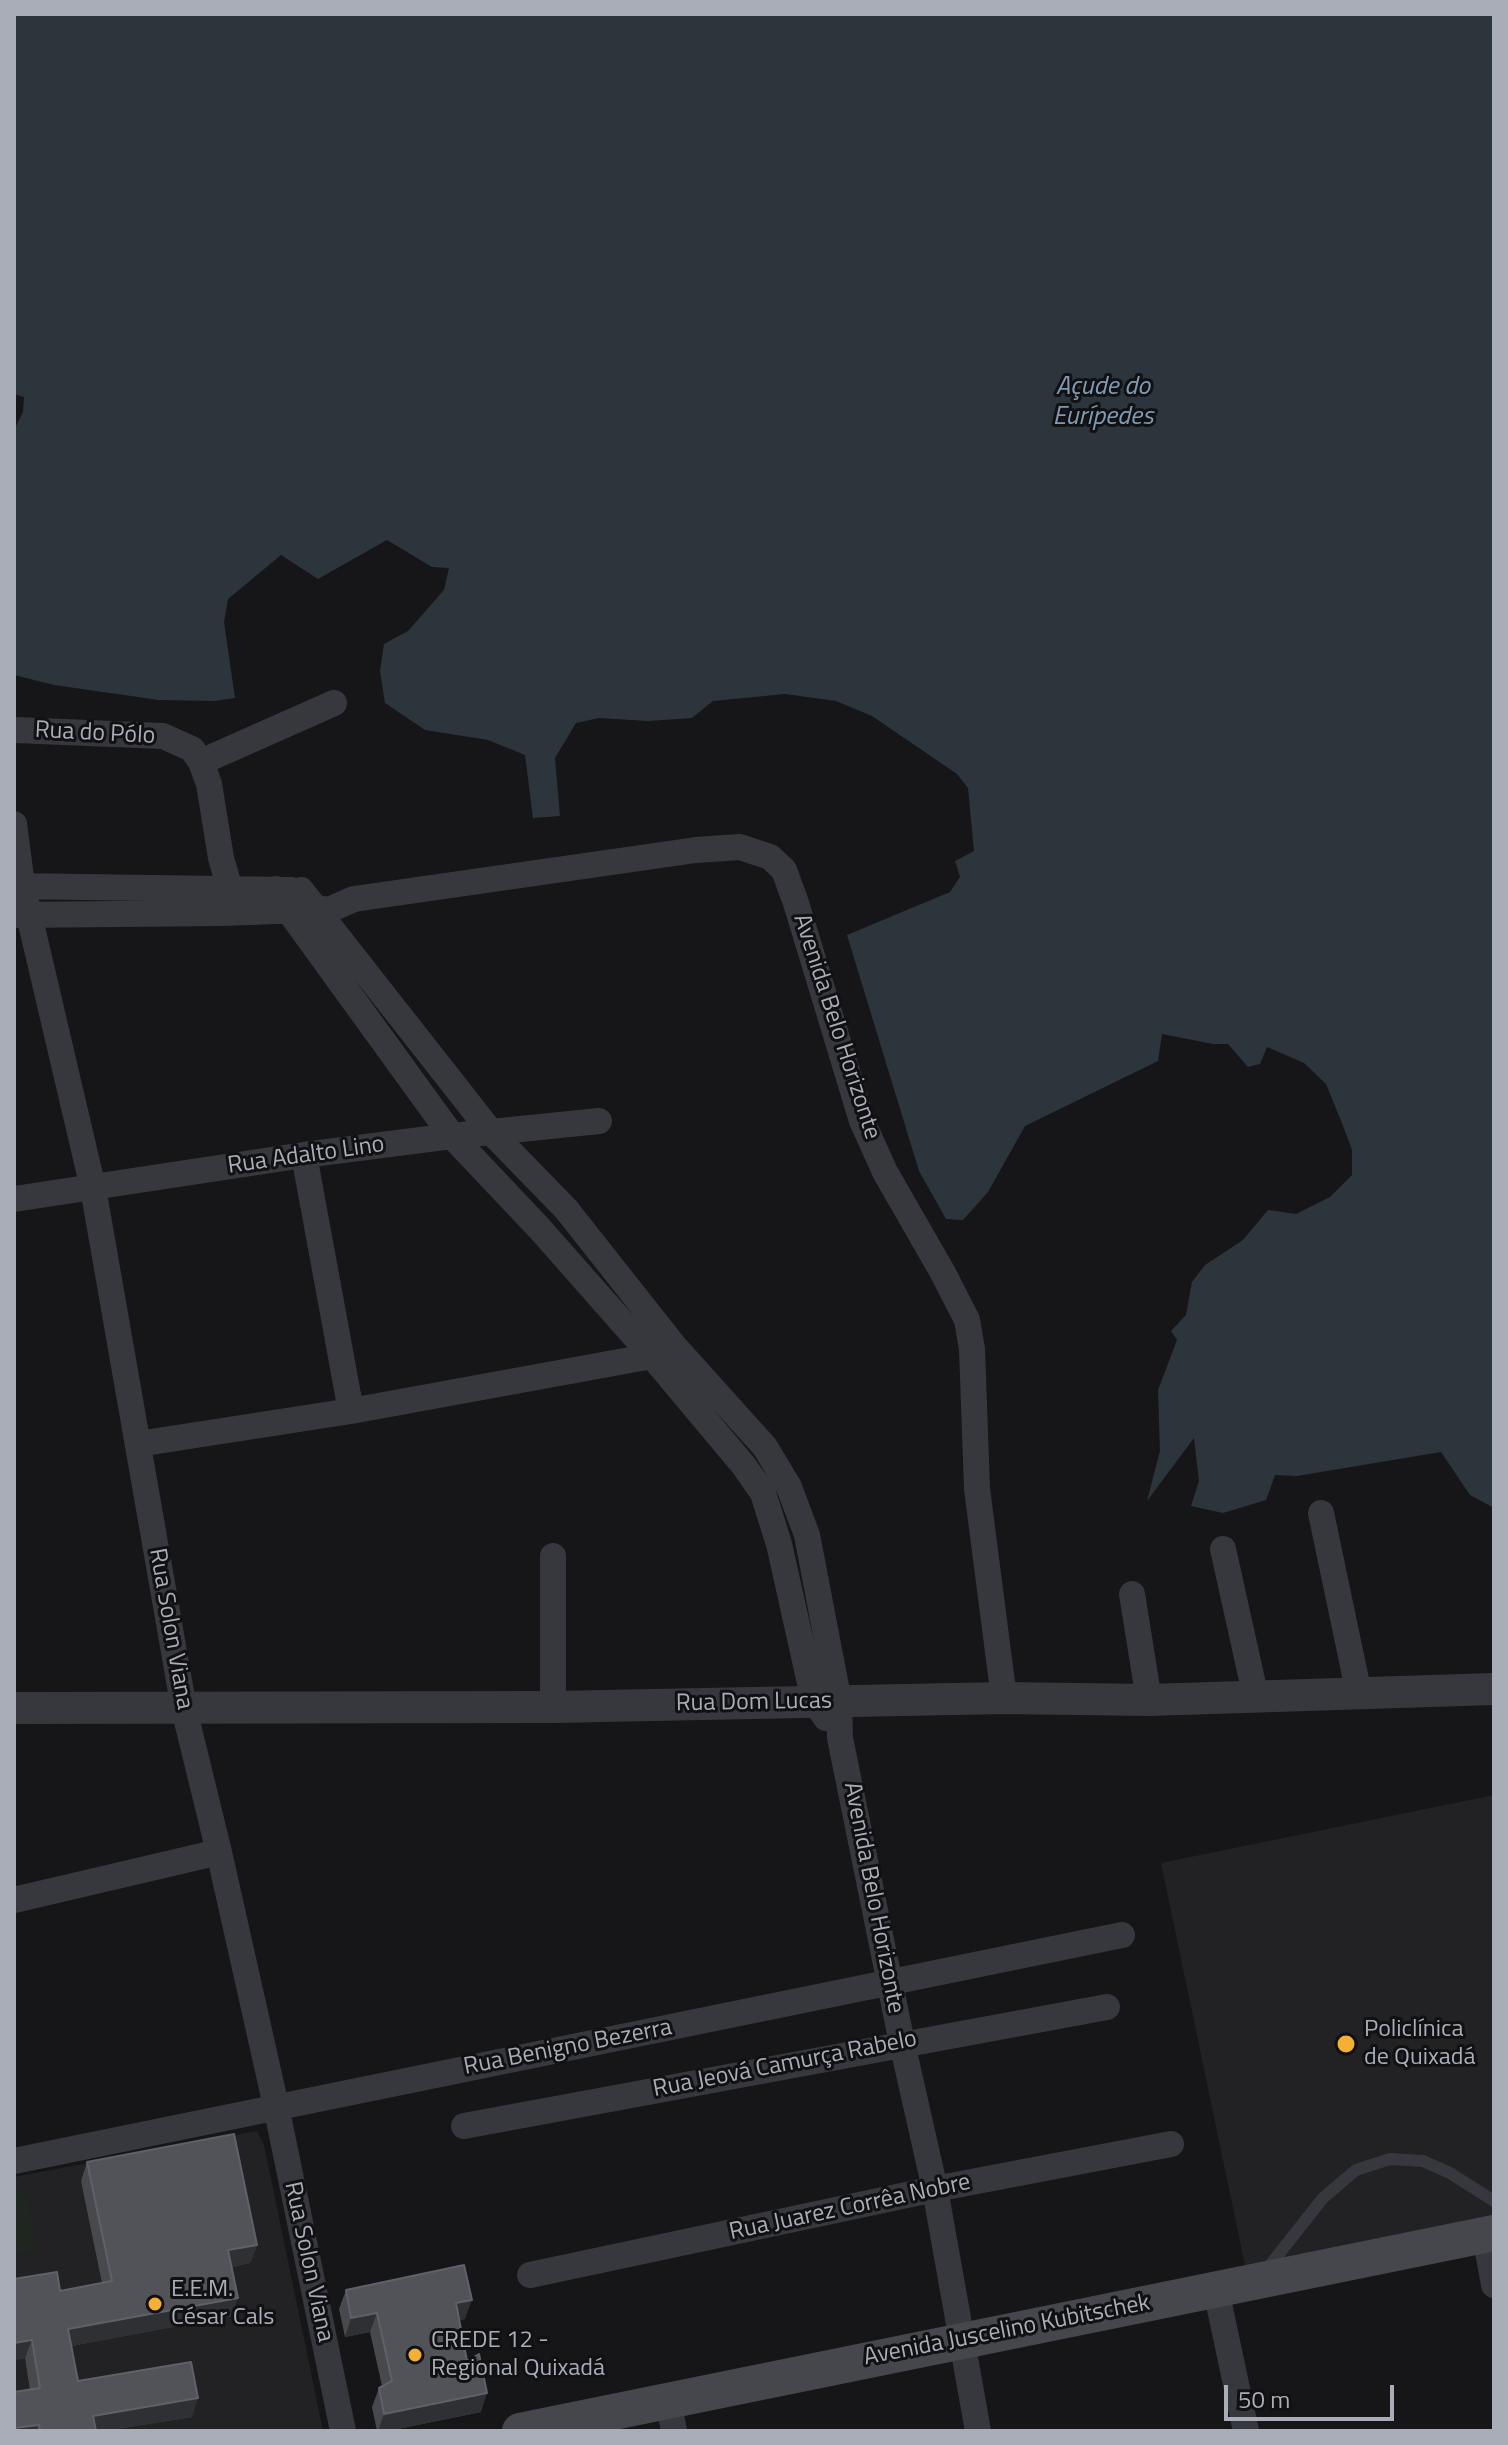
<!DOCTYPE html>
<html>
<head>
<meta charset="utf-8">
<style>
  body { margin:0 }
  #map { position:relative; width:1508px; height:2445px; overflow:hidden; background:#161618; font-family:"Titillium Web",sans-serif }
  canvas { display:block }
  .frame { position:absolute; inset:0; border:16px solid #a8adb8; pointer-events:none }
  .scale { position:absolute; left:1224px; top:2385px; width:170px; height:36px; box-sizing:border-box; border:4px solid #a8adb8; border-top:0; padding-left:10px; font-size:24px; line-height:28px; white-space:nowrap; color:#a8adb8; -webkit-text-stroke:6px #111113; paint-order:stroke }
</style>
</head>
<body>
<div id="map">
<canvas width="1508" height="2445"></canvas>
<div class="frame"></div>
<div class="scale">50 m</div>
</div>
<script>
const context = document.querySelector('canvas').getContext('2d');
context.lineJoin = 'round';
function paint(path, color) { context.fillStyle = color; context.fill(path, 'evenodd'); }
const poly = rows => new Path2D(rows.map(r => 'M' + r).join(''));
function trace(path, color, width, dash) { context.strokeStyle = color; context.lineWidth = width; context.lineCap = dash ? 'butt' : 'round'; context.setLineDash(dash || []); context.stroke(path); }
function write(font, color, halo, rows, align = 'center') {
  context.font = font + ' "Titillium Web",sans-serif'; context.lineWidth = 6; context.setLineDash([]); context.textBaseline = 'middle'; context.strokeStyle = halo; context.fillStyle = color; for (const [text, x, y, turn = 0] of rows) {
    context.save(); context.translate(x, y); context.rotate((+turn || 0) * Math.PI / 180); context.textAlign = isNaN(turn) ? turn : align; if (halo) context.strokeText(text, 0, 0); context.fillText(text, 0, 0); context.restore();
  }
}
paint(poly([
  [1494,1795,1494,2225,1247,2275,1161,1863],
  [257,2131,264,2145,323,2431,14,2431,14,2177]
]), '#222225');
paint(poly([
  [25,2190,36,2251,14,2255,14,2192]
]), '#1e261f');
paint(poly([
  [14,14,1494,14,1494,1508,1470,1495,1441,1452,1297,1476,1275,1475,1266,1500,1223,1513,1191,1506,1199,1481,1194,1438,1147,1501,1160,1451,1158,1390,1177,1340,1171,1331,1186,1315,1192,1282,1205,1265,1243,1240,1268,1210,1296,1214,1330,1197,1352,1175,1352,1150,1342,1123,1326,1084,1304,1063,1267,1047,1260,1064,1248,1067,1228,1044,1213,1044,1162,1034,1158,1061,1025,1126,988,1192,963,1220,946,1219,919,1171,847,935,950,892,960,877,955,861,974,851,968,788,957,774,872,716,836,701,785,694,713,701,692,718,648,721,599,718,576,723,555,758,560,816,533,818,525,755,488,740,425,730,385,703,380,671,384,644,408,631,444,590,449,568,432,567,387,540,318,579,281,555,228,599,224,622,235,698,215,701,159,700,54,685,14,675,14,430,23,412,24,397,14,394]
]), '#2c353c');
trace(poly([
  [1267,2269,1323,2198,1356,2170,1390,2159,1423,2161,1450,2173,1494,2201]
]), '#37383d', 12);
trace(poly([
  [14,730,163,736,192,749,201,762,209,784,221,858,230,889,243,912],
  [201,762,334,703],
  [14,824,22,885,93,1188,184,1709,219,1852,276,2106,343,2431],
  [14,886,291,890],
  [276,889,289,911,452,1136,540,1229,652,1356,744,1466,763,1493,779,1544,814,1701,826,1718],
  [301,890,491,1132,566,1209,675,1347,765,1447,789,1487,807,1535,839,1702,840,1738,902,2043,935,2189,978,2431],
  [14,915,223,913,331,909,354,899,696,850,740,847,770,857,784,870,796,903,862,1121,885,1172,943,1273,967,1320,972,1349,977,1489,1004,1698],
  [304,1155,351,1411],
  [14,1199,304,1155,452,1136,599,1121],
  [138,1444,351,1411,652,1356,666,1351],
  [1321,1513,1359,1694],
  [1223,1549,1256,1698],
  [553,1556,553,1707],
  [1132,1594,1149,1700],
  [14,1900,219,1852],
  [464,2126,1107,2007],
  [14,2161,1122,1935],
  [1485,2235,1494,2285],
  [530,2275,935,2189,1171,2144],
  [1216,2290,1246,2431],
  [668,2399,674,2431]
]), '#37383d', 26);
trace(poly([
  [14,1708,553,1707,1004,1698,1149,1700,1494,1689]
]), '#37383d', 32);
trace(poly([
  [520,2431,1494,2233]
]), '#45474d', 36);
paint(poly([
  [87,2162,257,2245,250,2263,232,2267,231,2316,71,2346,78,2381,192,2417,104,2431,14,2431,30,2390,25,2358,14,2360,60,2291,102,2283,81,2181],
  [346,2290,465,2319,459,2320,467,2361,481,2412,388,2431,377,2431,372,2407,379,2388,382,2386,370,2332,345,2337,339,2309]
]), '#47494d');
paint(poly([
  [257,2245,250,2263,222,2269,228,2250],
  [238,2298,231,2316,61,2348,68,2329],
  [472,2300,465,2319,449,2322,456,2303],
  [377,2313,370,2332,345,2337,351,2318],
  [32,2340,25,2358,14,2360,14,2343],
  [487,2393,481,2412,388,2431,378,2431,384,2414],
  [198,2398,192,2417,104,2431,87,2431,93,2416],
  [39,2425,37,2431,14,2431,14,2428]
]), '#2f3033');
const building = poly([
  [234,2134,257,2245,228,2250,238,2298,68,2329,78,2381,191,2362,198,2398,93,2416,96,2431,40,2431,39,2425,14,2428,14,2392,40,2388,32,2340,14,2343,14,2279,57,2272,60,2291,112,2281,87,2162,234,2134],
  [464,2265,472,2300,456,2303,467,2361,479,2354,487,2393,384,2414,379,2388,392,2381,377,2313,351,2318,346,2290,464,2265]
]);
paint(building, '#525359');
trace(building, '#5f6168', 2);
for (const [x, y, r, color] of [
  [1346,2044,10,"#f2b134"],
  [155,2304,8,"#f2b134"],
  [415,2355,8,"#f2b134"]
]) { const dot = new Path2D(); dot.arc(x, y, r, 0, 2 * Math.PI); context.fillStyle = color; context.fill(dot); trace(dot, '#111113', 3); }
write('24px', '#a8adb8', '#111113', [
  ["Rua do Pólo",95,734,3],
  ["Avenida Belo Horizonte",836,1027,72],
  ["Rua Adalto Lino",306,1156,-8],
  ["Rua Solon Viana",170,1629,80],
  ["Rua Dom Lucas",754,1703,-1],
  ["Avenida Belo Horizonte",873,1898,79],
  ["Rua Benigno Bezerra",568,2048,-11],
  ["Rua Jeová Camurça Rabelo",785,2065,-11],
  ["Rua Juarez Corrêa Nobre",850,2208,-12],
  ["Rua Solon Viana",308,2262,78],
  ["Avenida Juscelino Kubitschek",1007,2331,-11]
]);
write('24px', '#a8adb8', '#111113', [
  ["Policlínica",1364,2030],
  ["de Quixadá",1364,2058],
  ["E.E.M.",171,2290],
  ["César Cals",171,2318],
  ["CREDE 12 -",431,2341],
  ["Regional Quixadá",431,2369]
], 'left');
write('italic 26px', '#7f9bb3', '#111113', [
  ["Açude do",1103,388],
  ["Eurípedes",1103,418]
]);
</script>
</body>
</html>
